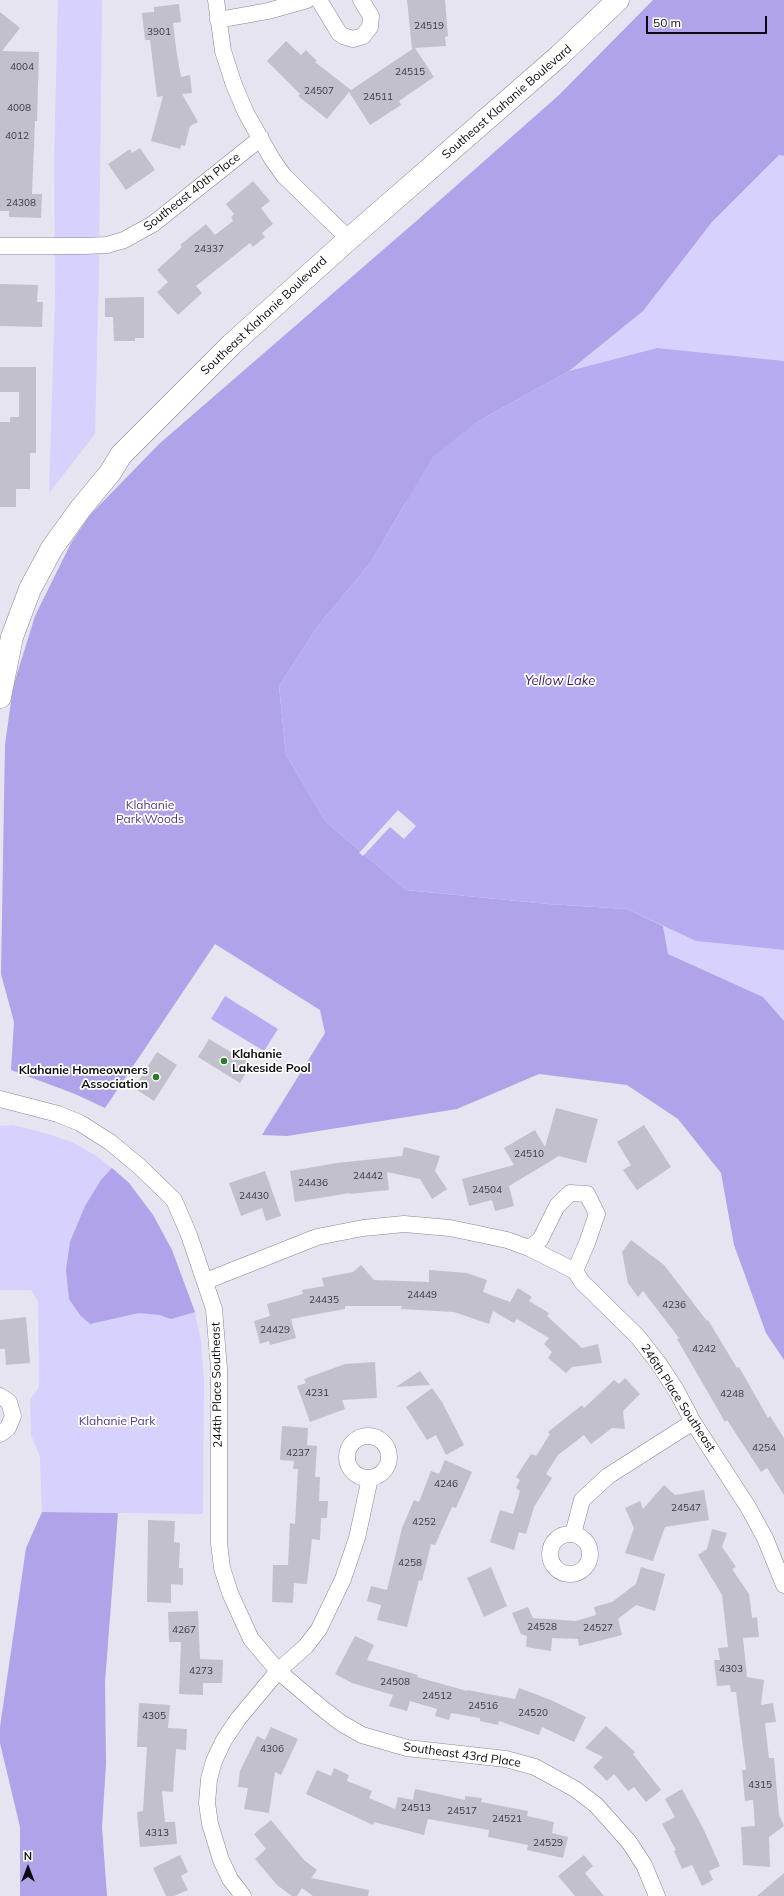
<!DOCTYPE html>
<html>
<head>
<meta charset="utf-8">
<style>
  body { margin:0 }
  #map { position:relative; width:784px; height:1896px; overflow:hidden; background:#e5e4f0; font-family:Mulish,sans-serif }
  canvas { display:block }
  .north { position:absolute; left:8px; top:1848px; width:40px; height:40px; -webkit-text-stroke:3px #fff; paint-order:stroke; rotate:0deg; font-size:11px; font-weight:700; line-height:16px; text-align:center; color:#0c0c10 }
  .north::after { content:''; display:block; margin:auto; width:14px; height:18px; background:#0c0c10; clip-path:polygon(50% 0,100% 100%,50% 72%,0 100%) }
  .scale { position:absolute; left:646px; top:16px; width:121px; height:18px; box-sizing:border-box; border:2px solid #0c0c10; border-top:0; padding-left:5px; font-size:12px; line-height:14px; white-space:nowrap; color:#0c0c10; -webkit-text-stroke:3px #fff; paint-order:stroke }
</style>
</head>
<body>
<div id="map">
<canvas width="784" height="1896"></canvas>
<div class="north">N</div>
<div class="scale">50 m</div>
</div>
<script>
const context = document.querySelector('canvas').getContext('2d');
context.lineJoin = 'round';
function paint(path, color) { context.fillStyle = color; context.fill(path, 'evenodd'); }
const poly = rows => new Path2D(rows.map(r => 'M' + r).join(''));
function trace(path, color, width, dash) { context.strokeStyle = color; context.lineWidth = width; context.lineCap = dash ? 'butt' : 'round'; context.setLineDash(dash || []); context.stroke(path); }
function write(font, color, halo, rows, align = 'center') {
  context.font = font + ' Mulish,sans-serif'; context.lineWidth = 3.5; context.setLineDash([]); context.textBaseline = 'middle'; context.strokeStyle = halo; context.fillStyle = color; for (const [text, x, y, turn = 0] of rows) {
    context.save(); context.translate(x, y); context.rotate((+turn || 0) * Math.PI / 180); context.textAlign = isNaN(turn) ? turn : align; if (halo) context.strokeText(text, 0, 0); context.fillText(text, 0, 0); context.restore();
  }
}
paint(poly([
  [58,0,102,0,99,271,95,434,49,493,55,296,54,159],
  [779,155,784,156,784,361,657,348,569,371,643,311,712,222],
  [663,926,696,941,784,950,784,1021,763,997,668,954],
  [13,1125,48,1134,72,1142,95,1155,112,1168,129,1183,153,1215,172,1250,195,1312,201,1341,204,1380,203,1514,42,1512,40,1457,31,1435,30,1400,39,1387,38,1302,31,1290,0,1290,0,1126]
]), '#d7d1fd');
paint(poly([
  [653,0,784,0,784,156,779,155,712,222,643,311,569,371,477,422,406,502,371,562,318,626,279,686,286,755,326,822,406,890,548,904,627,909,663,926,668,954,763,997,784,1021,784,1360,766,1333,734,1245,721,1173,678,1119,627,1085,539,1074,457,1109,287,1136,262,1135,325,1033,320,1010,215,944,105,1108,75,1094,11,1070,14,1022,1,974,5,745,13,687,35,616,71,543,90,515,159,444,414,223,559,95],
  [112,1168,129,1183,153,1215,172,1250,195,1312,171,1319,160,1315,139,1313,90,1324,80,1315,69,1299,66,1270,70,1242,85,1206,101,1180],
  [42,1512,118,1513,105,1682,106,1764,102,1827,107,1896,20,1896,20,1827,0,1743,0,1727,26,1548]
]), '#b0a3ea');
paint(poly([
  [657,348,784,361,784,950,696,941,627,909,548,904,406,890,326,822,286,755,279,686,318,626,371,562,433,456,477,422,569,371],
  [225,996,278,1029,264,1051,211,1019]
]), '#b7abf2');
paint(poly([
  [398,810,416,826,404,839,390,827,363,856,359,853]
]), '#e5e4f0');
paint(poly([
  [407,0,445,0,448,36,445,37,446,46,415,48,434,77,399,101,401,105,370,125,349,92,327,119,298,96,300,94,267,61,286,41,301,55,306,50,317,61,315,62,351,90,414,48,412,49],
  [179,4,181,22,173,23,177,55,181,77,190,75,192,93,182,94,198,122,190,126,185,146,181,145,180,149,151,141,163,96,157,97,150,40,145,40,142,13,154,12,154,7],
  [0,12,20,28,2,51,39,52,37,121,35,121,32,194,42,194,41,218,9,217,9,211,0,211],
  [140,148,155,170,126,190,108,164,130,149,132,153],
  [253,181,270,201,261,208,273,224,262,233,265,237,253,247,250,243,196,286,202,293,178,315,157,292,168,282,157,270,182,247,180,245,206,224,215,235,233,221,231,217,234,214,226,204],
  [0,284,38,285,37,302,43,302,42,327,0,326],
  [144,297,144,338,135,338,135,341,114,341,113,317,105,317,105,298],
  [0,367,36,367,36,453,30,453,30,489,16,489,16,507,0,507,0,422,10,422,10,417,19,417,19,392,0,392],
  [209,1039,251,1064,240,1083,198,1057],
  [157,1052,177,1065,154,1101,134,1088],
  [556,1108,598,1119,586,1163,559,1156,509,1186,514,1206,495,1211,492,1200,469,1206,462,1179,514,1165,504,1148,535,1130,545,1147],
  [644,1125,671,1167,637,1190,623,1170,631,1165,617,1142],
  [404,1147,440,1156,435,1171,447,1189,432,1199,420,1179,387,1172,389,1190,350,1194,350,1193,295,1202,290,1171,337,1163,402,1156],
  [265,1171,281,1216,266,1221,262,1208,241,1216,229,1183],
  [631,1240,664,1265,707,1321,708,1320,737,1368,739,1367,768,1418,770,1416,784,1438,784,1495,767,1468,761,1472,727,1420,725,1422,677,1339,679,1338,643,1291,638,1297,628,1283,622,1252],
  [361,1265,374,1280,429,1282,429,1270,467,1273,487,1280,483,1292,510,1302,518,1288,532,1297,529,1301,549,1313,547,1316,582,1348,598,1344,602,1363,572,1367,566,1373,548,1358,552,1352,544,1344,549,1338,517,1319,514,1323,493,1311,489,1324,454,1312,401,1309,402,1306,345,1306,345,1309,291,1319,296,1338,270,1345,269,1341,260,1344,254,1321,270,1316,267,1304,303,1294,302,1290,324,1286,322,1278,353,1272],
  [26,1317,30,1363,6,1365,5,1349,0,1349,0,1320],
  [375,1362,377,1398,342,1400,345,1409,310,1422,297,1386,306,1383,304,1379,345,1364],
  [420,1371,430,1385,396,1387],
  [625,1378,640,1394,623,1411,625,1429,612,1428,591,1444,584,1435,558,1455,546,1474,552,1478,534,1507,526,1534,519,1532,514,1550,490,1542,500,1510,513,1514,520,1491,516,1488,520,1480,516,1477,531,1454,536,1456,550,1434,548,1432,582,1405,584,1408,614,1380,619,1384],
  [432,1388,442,1402,464,1445,446,1455,436,1435,427,1440,406,1407],
  [282,1426,308,1428,307,1445,317,1446,315,1477,320,1477,319,1501,328,1501,327,1518,321,1518,320,1540,312,1539,307,1584,294,1583,293,1603,272,1602,273,1565,288,1565,290,1523,295,1524,298,1469,293,1469,294,1461,280,1460],
  [445,1460,472,1472,456,1508,452,1507,435,1545,431,1544,422,1581,419,1580,407,1627,377,1620,381,1605,367,1601,371,1586,387,1590,402,1528,414,1500,419,1502,431,1471,439,1474],
  [664,1485,675,1495,704,1490,709,1520,665,1527,653,1561,625,1553,634,1528,625,1508,640,1501,643,1509],
  [148,1520,175,1521,174,1542,180,1543,179,1568,183,1568,183,1585,171,1584,171,1603,147,1602],
  [712,1529,727,1533,722,1547,736,1567,732,1569,749,1594,752,1618,757,1617,759,1637,743,1638,747,1677,764,1680,761,1705,773,1703,776,1722,765,1723,769,1758,774,1758,779,1815,784,1826,769,1837,770,1867,743,1865,741,1827,755,1826,753,1800,745,1801,742,1770,746,1770,736,1692,731,1692,730,1685,717,1686,714,1660,720,1660,718,1648,728,1647,722,1595,698,1555,707,1549],
  [491,1567,507,1606,484,1617,467,1578],
  [641,1567,665,1574,655,1611,636,1605,618,1619,622,1635,579,1646,578,1639,552,1638,551,1651,526,1647,527,1636,521,1634,512,1613,528,1607,533,1618,576,1621,596,1615,594,1607,612,1602,636,1584],
  [198,1611,200,1659,223,1660,222,1683,203,1683,203,1695,179,1694,181,1642,169,1642,168,1612],
  [355,1636,374,1645,367,1660,418,1675,417,1677,467,1691,467,1690,515,1699,519,1688,551,1700,586,1717,574,1742,542,1727,539,1735,499,1721,498,1725,480,1721,480,1718,451,1713,449,1720,435,1716,437,1709,410,1701,407,1711,389,1706,393,1695,352,1683,335,1674],
  [139,1703,170,1705,168,1728,187,1729,186,1750,176,1749,173,1792,162,1791,165,1822,175,1822,177,1844,140,1847,137,1812,143,1811,147,1747,137,1747],
  [606,1726,635,1752,633,1754,661,1790,646,1802,634,1787,628,1791,614,1774,607,1781,593,1767,603,1757,585,1748],
  [271,1727,298,1739,281,1775,275,1772,269,1813,244,1809,248,1788,238,1787,240,1771,257,1736,265,1740],
  [334,1768,349,1775,347,1781,372,1791,369,1798,395,1809,398,1797,413,1800,415,1789,465,1800,465,1796,482,1798,481,1802,528,1811,527,1816,554,1822,552,1833,568,1837,563,1858,527,1850,528,1845,488,1837,489,1830,428,1819,424,1835,374,1822,373,1825,306,1794,317,1770,331,1776],
  [682,1789,703,1828,720,1866,709,1871,713,1880,702,1886,692,1865,682,1869,674,1851,676,1850,662,1824,675,1817,665,1799],
  [271,1820,304,1860,317,1870,311,1878,369,1890,368,1896,313,1896,302,1888,297,1896,292,1896,277,1885,255,1859,266,1849,254,1834],
  [180,1855,188,1872,181,1876,188,1890,174,1896,166,1896,153,1868],
  [584,1855,593,1866,585,1873,604,1896,575,1896,558,1876],
  [784,1873,784,1896,757,1896]
]), '#c2c0cc');
const street = poly([
  [216,0,223,51,234,85,246,113,272,159,284,176,349,239],
  [319,0,339,33,343,36,353,39,363,36,370,27,371,16,361,0],
  [218,20,268,11,307,0],
  [0,246,85,246,107,245,124,240,153,224,261,138],
  [0,1099,58,1114,80,1123,110,1142,139,1166,174,1200,189,1235,214,1309,219,1369,219,1543,222,1568,230,1593,251,1639,278,1671,323,1709,341,1723,362,1735,407,1748,506,1759,535,1767,575,1789,596,1805,629,1842,644,1865,657,1896],
  [529,1248,540,1240,557,1206,570,1193,587,1194,597,1214,587,1243,575,1271],
  [206,1281,317,1237,363,1228,404,1224,450,1228,507,1240,529,1248,575,1271,582,1282,638,1337,659,1364,676,1390,693,1422,748,1507,765,1538,784,1585],
  [0,1396,9,1402,13,1416,8,1428,0,1434],
  '347 1457a21 21 0 1 1 42 0a21 21 0 1 1-42 0Z',
  '550 1554a20 20 0 1 1 40 0a20 20 0 1 1-40 0Z',
  [573,1534,582,1500,608,1476,693,1422],
  [243,1896,230,1879,221,1860,210,1824,207,1803,209,1779,214,1761,224,1740,238,1719,278,1671,306,1646,319,1629,343,1579,357,1538,370,1478]
]);
const secondary = poly([
  [0,697,12,637,30,589,52,548,81,508,110,473,121,455,232,344,349,239,559,56,618,0]
]);
trace(street, '#878691', 17);
trace(secondary, '#878691', 23);
trace(street, '#fff', 16);
trace(secondary, '#fff', 22);
for (const [x, y, r, color] of [
  [224,1061,4,"#2e7d26"],
  [156,1077,4,"#2e7d26"]
]) { const dot = new Path2D(); dot.arc(x, y, r, 0, 2 * Math.PI); context.fillStyle = color; context.fill(dot); trace(dot, '#fff', 1.5); }
write('10px', '#3a393f', null, [
  ["24519",429,26],
  ["3901",159,32],
  ["4004",22,67],
  ["24515",410,72],
  ["24507",319,91],
  ["24511",378,97],
  ["4008",19,108],
  ["4012",17,136],
  ["24308",21,203],
  ["24337",209,249],
  ["24510",529,1154],
  ["24442",368,1176],
  ["24436",313,1183],
  ["24504",487,1190],
  ["24430",254,1196],
  ["24449",422,1295],
  ["24435",324,1300],
  ["4236",674,1305],
  ["24429",275,1330],
  ["4242",704,1349],
  ["4231",317,1393],
  ["4248",732,1394],
  ["4254",764,1448],
  ["4237",298,1453],
  ["4246",446,1484],
  ["24547",686,1508],
  ["4252",424,1522],
  ["4258",410,1563],
  ["24528",542,1627],
  ["24527",598,1628],
  ["4267",184,1630],
  ["4303",731,1669],
  ["4273",201,1671],
  ["24508",395,1682],
  ["24512",437,1696],
  ["24516",483,1706],
  ["24520",533,1713],
  ["4305",154,1716],
  ["4306",272,1749],
  ["4315",760,1785],
  ["24513",416,1808],
  ["24517",462,1811],
  ["24521",507,1819],
  ["4313",157,1833],
  ["24529",548,1843]
]);
write('12px', '#0c0c10', '#fff', [
  ["Southeast Klahanie Boulevard",507,102,-41],
  ["Southeast 40th Place",192,192,-38],
  ["Southeast Klahanie Boulevard",264,316,-43],
  ["244th Place Southeast",217,1385,-91],
  ["246th Place Southeast",678,1398,57],
  ["Southeast 43rd Place",462,1755,8]
]);
write('12px', '#4d3789', '#fff', [
  ["Klahanie",150,805],
  ["Park Woods",150,819],
  ["Klahanie Park",117,1421]
]);
write('bold 12px', '#0c0c10', '#fff', [
  ["Klahanie",232,1054],
  ["Lakeside Pool",232,1068],
  ["Klahanie Homeowners",148,1070,"right"],
  ["Association",148,1084,"right"]
], 'left');
write('italic 13px', '#361c6c', '#fff', [
  ["Yellow Lake",560,681]
]);
</script>
</body>
</html>
